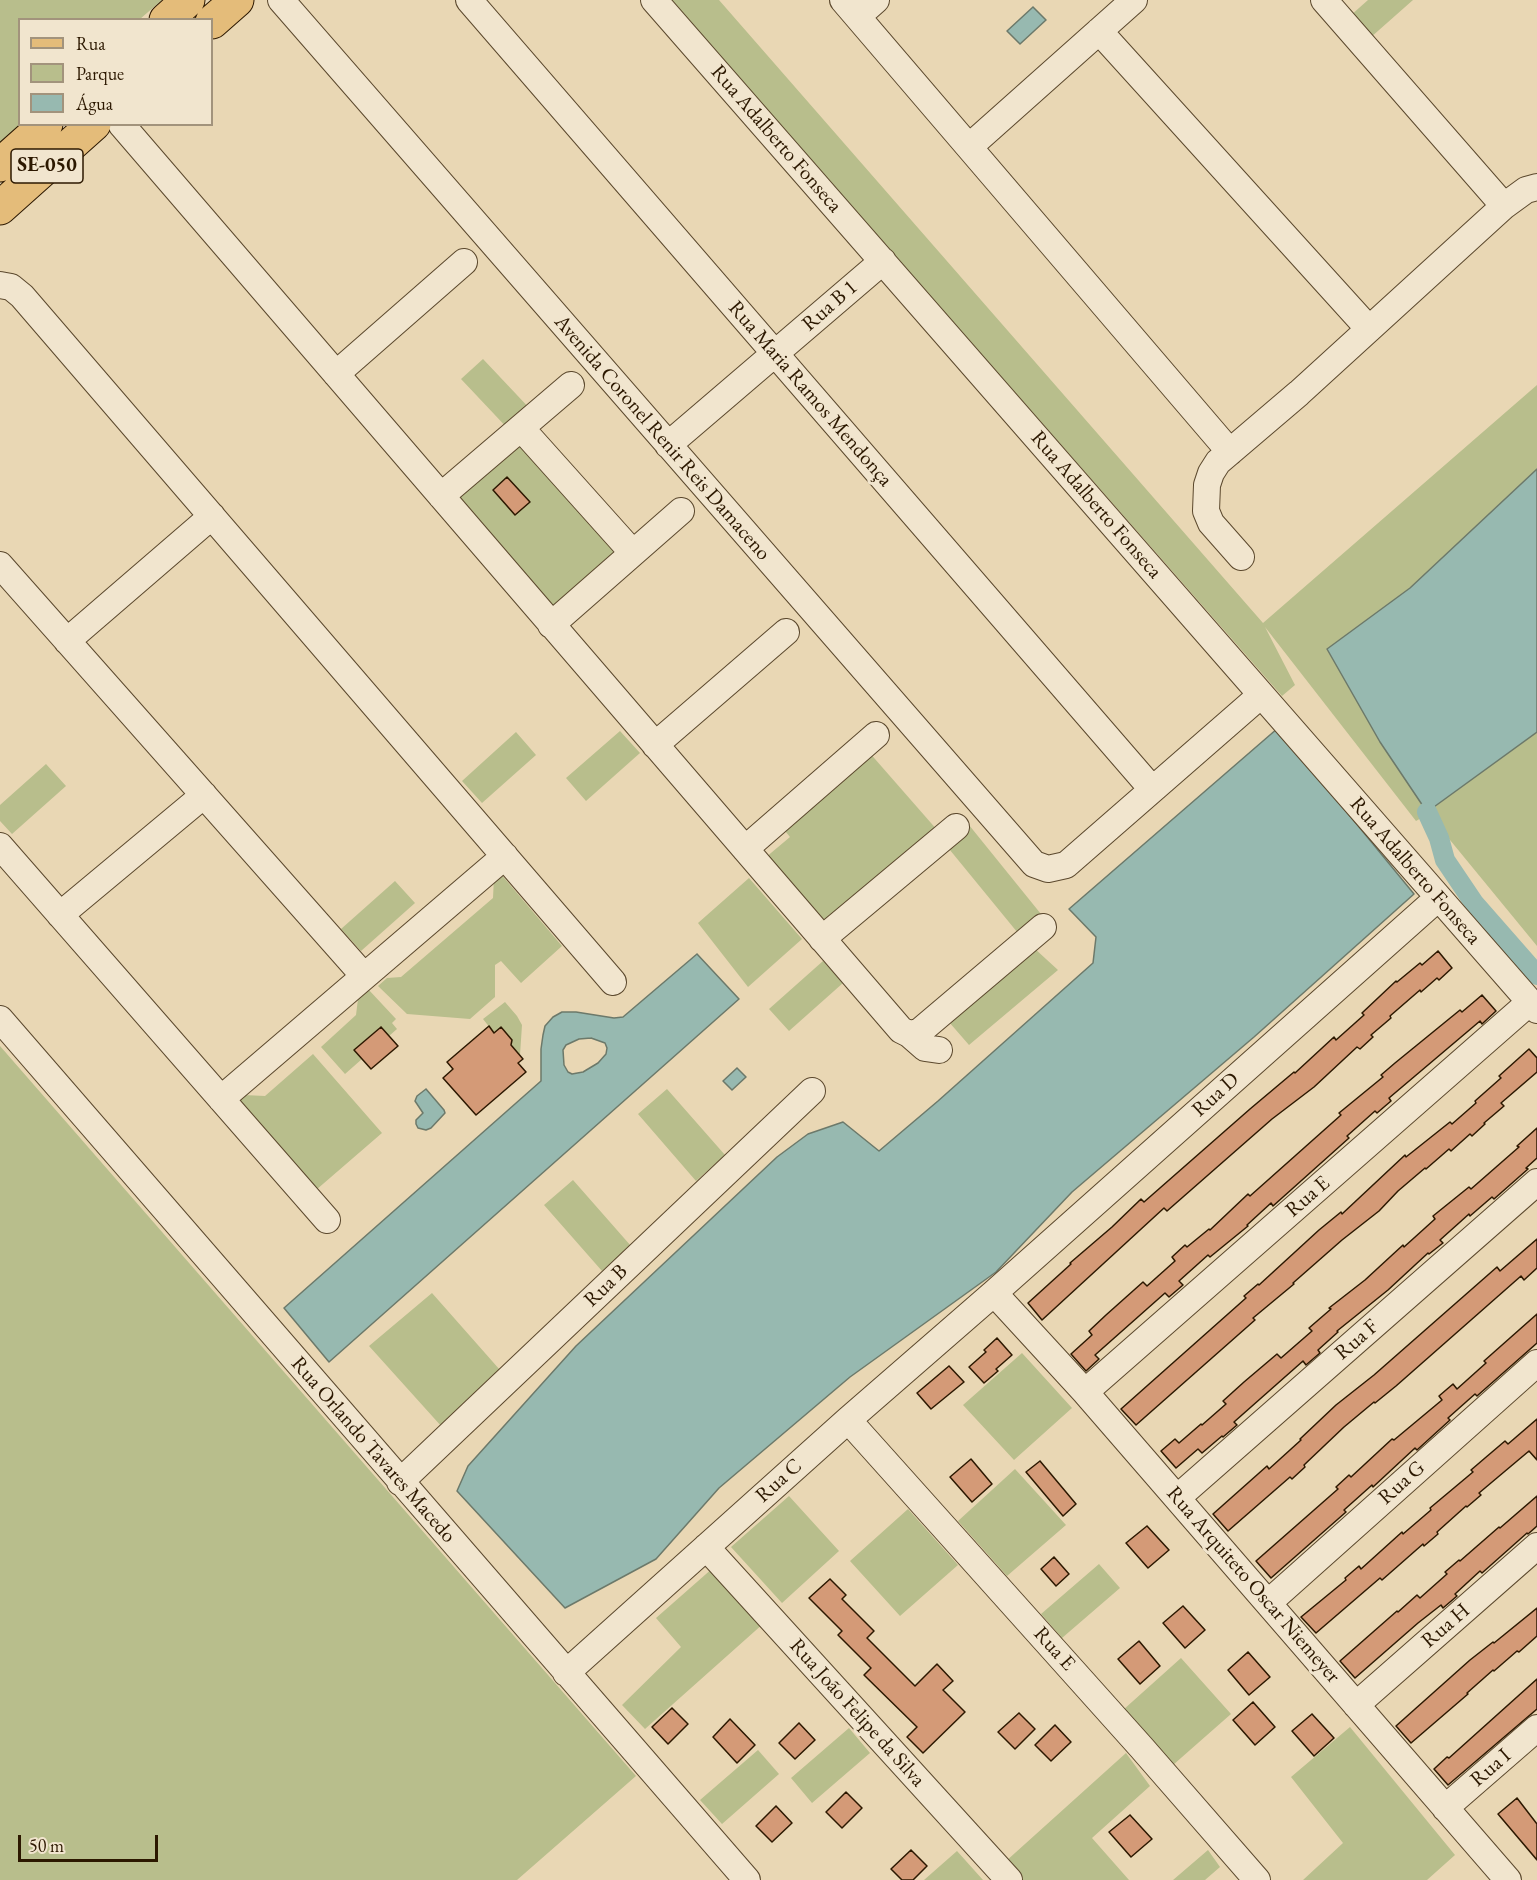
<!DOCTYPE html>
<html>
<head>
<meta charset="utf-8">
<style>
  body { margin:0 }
  #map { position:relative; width:1537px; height:1880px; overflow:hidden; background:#e9d7b4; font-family:"EB Garamond",serif }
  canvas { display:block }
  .legend { position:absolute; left:18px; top:18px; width:195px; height:108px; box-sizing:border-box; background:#f1e5ce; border:2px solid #a2937c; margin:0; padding:8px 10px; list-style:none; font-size:18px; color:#2c1800 }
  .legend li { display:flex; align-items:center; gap:12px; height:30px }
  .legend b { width:30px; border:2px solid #a2937c }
  .scale { position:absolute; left:18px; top:1835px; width:140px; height:27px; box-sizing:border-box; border:3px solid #2c1800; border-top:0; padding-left:8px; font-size:18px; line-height:21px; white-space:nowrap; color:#2c1800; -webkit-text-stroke:4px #f1e5ce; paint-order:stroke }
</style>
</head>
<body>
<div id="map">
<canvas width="1537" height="1880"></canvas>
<ul class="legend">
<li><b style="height:8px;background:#e4bc7a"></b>Rua</li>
<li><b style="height:16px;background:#b8be8c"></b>Parque</li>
<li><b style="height:16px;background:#97b9b0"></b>Água</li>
</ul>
<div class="scale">50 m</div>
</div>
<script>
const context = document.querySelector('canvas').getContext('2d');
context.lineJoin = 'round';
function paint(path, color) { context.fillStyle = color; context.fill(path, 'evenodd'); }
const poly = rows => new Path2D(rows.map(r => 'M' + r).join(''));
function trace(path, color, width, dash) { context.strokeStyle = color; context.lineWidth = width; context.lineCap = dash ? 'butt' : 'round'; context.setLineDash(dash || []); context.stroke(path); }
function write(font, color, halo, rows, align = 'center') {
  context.font = font + ' "EB Garamond",serif'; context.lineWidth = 6; context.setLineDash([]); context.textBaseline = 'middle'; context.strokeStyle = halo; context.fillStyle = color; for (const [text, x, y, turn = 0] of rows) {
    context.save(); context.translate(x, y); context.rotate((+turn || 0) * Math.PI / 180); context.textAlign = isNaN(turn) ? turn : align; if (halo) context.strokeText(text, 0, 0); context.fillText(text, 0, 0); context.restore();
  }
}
paint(poly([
  [0,0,162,0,140,19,20,20,21,125,0,143],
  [670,0,719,0,1263,623,1537,385,1537,469,1410,588,1327,649,1380,742,1426,810,1423,817,1416,821,1265,627,1295,685,1282,696],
  [1368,0,1413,0,1370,38,1350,16],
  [483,359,533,412,511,432,461,379],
  [521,438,621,553,553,612,452,497],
  [620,731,640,753,586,801,566,778],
  [516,732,536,755,482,803,462,781],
  [1537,732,1537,946,1427,812],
  [868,751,938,831,826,928,765,858,790,837,781,826],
  [46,764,66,786,12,834,0,821,0,805],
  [969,825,1045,919,1022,938,945,844],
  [500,873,562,946,521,983,501,961,495,965,495,997,470,1019,407,1014,378,986,387,978,401,977,493,898,494,877],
  [749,878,802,939,748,987,698,923],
  [395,881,415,903,361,951,341,929],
  [1034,948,1058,970,969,1045,949,1022],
  [823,961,843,983,789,1031,769,1009],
  [368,989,396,1019,392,1023,397,1029,389,1036,380,1027,354,1050,362,1059,345,1074,321,1047,356,1015,358,999],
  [505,1002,517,1016,522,1025,520,1055,511,1045,512,1039,501,1027,494,1033,483,1019],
  [0,1046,636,1776,517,1880,0,1880],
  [313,1054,382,1133,316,1190,237,1100,244,1095,265,1096],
  [667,1089,725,1155,696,1181,638,1114],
  [573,1180,631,1246,602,1271,544,1205],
  [432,1293,500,1370,442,1427,369,1346],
  [1022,1353,1072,1408,1014,1460,963,1405],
  [1015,1469,1066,1525,1007,1576,958,1521],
  [789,1496,839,1551,782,1603,731,1547],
  [908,1509,958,1565,900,1616,850,1561],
  [1099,1564,1120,1588,1062,1638,1041,1614],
  [714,1567,764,1623,645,1729,622,1705,681,1647,656,1618],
  [1181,1658,1231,1714,1173,1765,1123,1710],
  [1350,1727,1455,1855,1427,1880,1303,1880,1343,1843,1291,1777],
  [849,1728,870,1753,812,1803,791,1778],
  [758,1750,779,1774,722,1824,700,1800],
  [1126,1753,1150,1786,1092,1838,1129,1880,1021,1880,1005,1862],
  [1208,1850,1220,1867,1205,1880,1173,1880],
  [957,1851,983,1880,924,1880]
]), '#b8be8c');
const water = poly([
  [1033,7,1046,20,1020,44,1007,31,1033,7],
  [1537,469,1537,732,1427,812,1380,742,1327,649,1410,588,1537,469],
  [1278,728,1414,894,1254,1037,1072,1192,996,1272,850,1377,719,1488,656,1559,565,1608,457,1491,468,1466,576,1346,777,1157,808,1134,843,1122,879,1151,938,1101,1093,963,1096,937,1069,909,1278,728],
  [697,954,739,999,329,1362,284,1308,541,1081,541,1049,543,1035,545,1026,553,1017,562,1012,576,1012,614,1018,623,1017,697,954],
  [591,1038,605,1043,607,1048,606,1054,598,1063,583,1072,572,1074,568,1072,564,1065,563,1050,566,1045,579,1039,591,1038],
  [737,1068,746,1077,732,1090,723,1081,737,1068],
  [426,1089,444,1110,445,1113,431,1128,426,1130,418,1128,416,1124,416,1120,423,1113,415,1101,417,1096,426,1089]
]);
paint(water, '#97b9b0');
trace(water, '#6c796a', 1.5);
trace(poly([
  [1427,812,1439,838,1445,860,1474,903,1537,975]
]), '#97b9b0', 20);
const building = poly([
  [507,477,530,502,515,515,493,490,507,477],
  [1438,951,1452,968,1439,980,1437,978,1421,992,1420,990,1390,1016,1391,1018,1371,1035,1373,1037,1360,1049,1357,1047,1314,1087,1272,1119,1167,1211,1164,1208,1042,1320,1028,1303,1071,1264,1070,1263,1112,1227,1141,1199,1144,1202,1250,1109,1294,1072,1295,1073,1334,1037,1336,1040,1364,1015,1362,1013,1396,981,1397,982,1420,963,1422,965,1438,951],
  [1482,995,1496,1011,1482,1024,1480,1021,1389,1098,1391,1101,1377,1113,1375,1111,1347,1136,1349,1138,1273,1206,1271,1203,1247,1225,1248,1226,1210,1257,1208,1255,1179,1281,1183,1285,1169,1297,1165,1293,1095,1355,1099,1359,1086,1371,1071,1354,1092,1335,1089,1331,1106,1315,1143,1282,1147,1286,1175,1261,1172,1257,1185,1245,1187,1247,1209,1229,1210,1230,1248,1194,1250,1196,1341,1115,1339,1113,1383,1077,1381,1075,1395,1063,1460,1010,1462,1012,1482,995],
  [489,1026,494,1033,501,1027,512,1040,511,1045,523,1059,518,1063,526,1072,476,1115,443,1078,453,1069,447,1062,489,1026],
  [381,1027,398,1046,371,1069,354,1050,381,1027],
  [1529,1049,1537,1058,1537,1072,1501,1103,1504,1106,1484,1123,1485,1124,1472,1136,1470,1134,1451,1151,1449,1149,1426,1169,1425,1168,1398,1191,1379,1211,1342,1240,1293,1283,1294,1284,1253,1318,1255,1320,1136,1425,1121,1409,1246,1298,1244,1296,1258,1284,1259,1285,1319,1230,1341,1212,1342,1214,1405,1155,1406,1157,1450,1122,1452,1124,1476,1103,1475,1101,1501,1078,1499,1076,1529,1049],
  [1537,1128,1537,1158,1526,1168,1528,1169,1494,1199,1492,1197,1470,1216,1469,1214,1440,1240,1443,1243,1429,1254,1428,1253,1388,1290,1337,1331,1338,1332,1318,1350,1320,1353,1306,1365,1303,1361,1234,1422,1237,1425,1223,1437,1222,1436,1202,1453,1198,1449,1176,1468,1161,1451,1175,1439,1179,1443,1201,1424,1202,1425,1226,1404,1223,1401,1244,1382,1277,1354,1281,1358,1312,1331,1309,1328,1331,1309,1329,1308,1365,1280,1403,1245,1404,1247,1435,1219,1433,1216,1469,1187,1471,1189,1519,1147,1517,1146,1537,1128],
  [1537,1239,1537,1268,1524,1280,1521,1276,1396,1386,1375,1403,1374,1402,1344,1427,1304,1465,1305,1467,1292,1479,1290,1477,1228,1531,1213,1514,1267,1466,1269,1469,1301,1440,1300,1439,1336,1405,1374,1375,1497,1267,1500,1271,1537,1239],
  [1537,1314,1537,1343,1477,1396,1475,1394,1448,1418,1450,1420,1417,1450,1415,1448,1373,1487,1372,1485,1344,1510,1346,1512,1271,1578,1256,1561,1338,1489,1336,1487,1349,1475,1351,1477,1392,1439,1394,1440,1442,1400,1439,1396,1453,1384,1457,1389,1486,1363,1484,1361,1537,1314],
  [997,1338,1012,1355,996,1369,998,1371,984,1383,969,1367,986,1352,984,1350,997,1338],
  [949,1366,964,1382,931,1409,917,1393,949,1366],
  [1537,1419,1537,1460,1529,1451,1479,1493,1481,1495,1467,1507,1466,1506,1437,1532,1438,1534,1424,1546,1423,1544,1382,1580,1380,1578,1316,1633,1301,1617,1346,1580,1345,1578,1359,1566,1361,1569,1402,1532,1403,1534,1431,1510,1430,1508,1473,1472,1471,1470,1485,1458,1505,1441,1508,1444,1537,1419],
  [971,1459,992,1484,972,1502,950,1477,971,1459],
  [1040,1461,1076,1504,1063,1516,1026,1472,1040,1461],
  [1537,1496,1537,1526,1528,1534,1527,1533,1482,1573,1480,1571,1455,1594,1457,1596,1443,1608,1441,1605,1418,1623,1355,1678,1340,1661,1397,1611,1398,1612,1417,1595,1420,1598,1447,1574,1445,1572,1459,1560,1460,1561,1499,1527,1500,1528,1537,1496],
  [1147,1526,1169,1550,1148,1568,1126,1543,1147,1526],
  [1054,1557,1069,1574,1056,1586,1041,1569,1054,1557],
  [830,1579,846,1595,842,1599,874,1631,867,1638,915,1686,937,1664,953,1681,943,1690,965,1712,923,1753,907,1737,917,1727,864,1675,871,1668,838,1635,842,1631,809,1598,830,1579],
  [1183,1606,1205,1630,1185,1648,1163,1623,1183,1606],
  [1537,1608,1537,1636,1519,1652,1517,1651,1494,1671,1493,1670,1467,1693,1468,1694,1411,1743,1396,1726,1470,1660,1493,1642,1494,1643,1537,1608],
  [1139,1641,1160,1666,1140,1684,1118,1659,1139,1641],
  [1248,1652,1270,1677,1249,1695,1228,1670,1248,1652],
  [1537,1679,1537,1709,1448,1785,1434,1769,1447,1757,1449,1758,1537,1679],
  [1253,1702,1275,1727,1255,1745,1233,1720,1253,1702],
  [672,1708,688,1724,668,1744,652,1727,672,1708],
  [1019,1713,1035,1729,1015,1749,998,1732,1019,1713],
  [1312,1714,1334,1738,1314,1756,1292,1731,1312,1714],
  [730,1719,755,1745,737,1763,713,1737,730,1719],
  [799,1723,815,1740,795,1759,779,1743,799,1723],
  [1055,1725,1071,1742,1051,1761,1035,1745,1055,1725],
  [846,1792,862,1808,842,1828,826,1812,846,1792],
  [1517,1798,1537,1824,1537,1860,1498,1814,1517,1798],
  [776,1806,792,1823,772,1842,756,1826,776,1806],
  [1130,1815,1152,1839,1131,1857,1109,1832,1130,1815],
  [911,1850,927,1866,913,1880,902,1880,891,1869,911,1850]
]);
paint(building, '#d49a77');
trace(building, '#2c1800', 1.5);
const minor = poly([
  [281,0,1034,864,1048,869,1066,865,1261,695],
  [469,0,1152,789],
  [654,0,1537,1010],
  [843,0,1230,452],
  [1324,0,1504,206],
  [858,16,876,0],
  [1099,31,1369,329],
  [121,124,901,1030,909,1034,919,1032,1043,927],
  [969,147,1134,0],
  [0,285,11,287,22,296,613,982],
  [336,374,464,262],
  [521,428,633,553],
  [668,445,883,261],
  [441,496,571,385],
  [1241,557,1211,523,1206,511,1207,485,1211,473,1218,462,1299,393,1504,206,1526,190,1537,187],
  [0,565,364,976],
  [551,625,681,511],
  [67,641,212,516],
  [655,745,786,632],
  [0,846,327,1220],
  [745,849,876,735],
  [60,915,204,795],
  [822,939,956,827],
  [0,1019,747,1880],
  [909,1034,925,1048,939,1050],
  [221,1099,505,856],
  [994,1293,1085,1392,1508,1880],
  [1085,1392,1530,1002],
  [848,1420,1141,1747,1257,1880],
  [400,1482,812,1091],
  [1177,1498,1537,1182],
  [706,1547,1009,1880],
  [1268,1603,1537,1363],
  [566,1673,848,1420,994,1293,1438,898],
  [1356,1705,1537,1546],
  [1445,1808,1537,1728]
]);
const major = poly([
  [166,20,188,0],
  [212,22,237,0],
  [0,165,46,124],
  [0,208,94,124]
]);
trace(minor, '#5b482d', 28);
trace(major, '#2c1800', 35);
trace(minor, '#f1e5ce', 26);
trace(major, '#e4bc7a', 33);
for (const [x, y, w] of [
  [47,166,72]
]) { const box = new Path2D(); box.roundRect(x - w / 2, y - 17, w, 34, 4.5); context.fillStyle = '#f1e5ce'; context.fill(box); trace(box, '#2c1800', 1.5); }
write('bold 20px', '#2c1800', null, [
  ["SE-050",47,166]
]);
write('21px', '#2c1800', '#f1e5ce', [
  ["Rua Adalberto Fonseca",776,139,49],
  ["Rua B 1",830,306,-41],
  ["Rua Maria Ramos Mendonça",810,394,49],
  ["Avenida Coronel Renir Reis Damaceno",662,438,49],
  ["Rua Adalberto Fonseca",1096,505,49],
  ["Rua Adalberto Fonseca",1415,871,49],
  ["Rua D",1216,1095,-42],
  ["Rua E",1308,1197,-41],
  ["Rua B",606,1286,-44],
  ["Rua F",1357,1340,-41],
  ["Rua Orlando Tavares Macedo",373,1450,49],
  ["Rua C",779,1481,-42],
  ["Rua G",1402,1483,-42],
  ["Rua Arquiteto Oscar Niemeyer",1253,1585,49],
  ["Rua H",1446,1626,-41],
  ["Rua E",1054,1649,48],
  ["Rua João Felipe da Silva",857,1713,48],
  ["Rua I",1491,1768,-41]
]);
</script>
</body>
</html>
